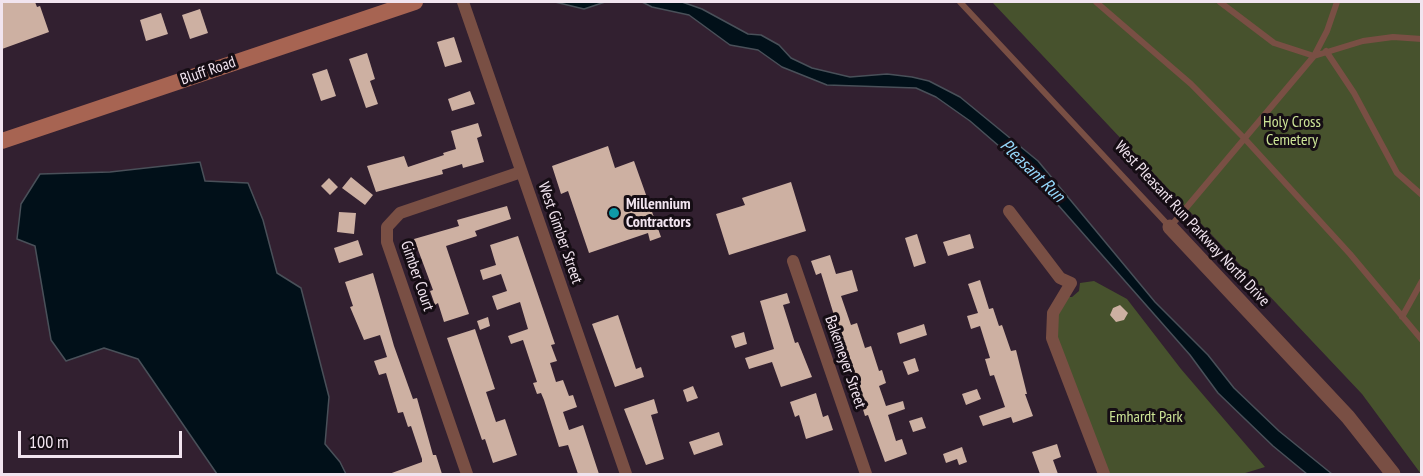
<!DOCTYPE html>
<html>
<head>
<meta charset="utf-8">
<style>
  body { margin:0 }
  #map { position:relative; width:1423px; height:476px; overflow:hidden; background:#322030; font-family:"PT Sans Narrow",sans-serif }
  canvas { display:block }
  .frame { position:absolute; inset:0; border:3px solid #f1e4ef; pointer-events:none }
  .scale { position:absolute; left:18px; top:431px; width:164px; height:27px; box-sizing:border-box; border:3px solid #f1e4ef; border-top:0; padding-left:8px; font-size:18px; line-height:21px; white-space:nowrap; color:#f1e4ef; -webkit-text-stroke:4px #150d14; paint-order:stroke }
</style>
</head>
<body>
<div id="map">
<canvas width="1423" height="476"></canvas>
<div class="frame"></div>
<div class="scale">100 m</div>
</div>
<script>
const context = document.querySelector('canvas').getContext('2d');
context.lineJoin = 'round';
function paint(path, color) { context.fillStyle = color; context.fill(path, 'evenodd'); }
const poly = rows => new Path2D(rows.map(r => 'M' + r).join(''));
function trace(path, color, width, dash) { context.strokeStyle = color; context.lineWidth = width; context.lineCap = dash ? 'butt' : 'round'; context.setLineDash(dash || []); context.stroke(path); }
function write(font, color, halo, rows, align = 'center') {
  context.font = font + ' "PT Sans Narrow",sans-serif'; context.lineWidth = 6; context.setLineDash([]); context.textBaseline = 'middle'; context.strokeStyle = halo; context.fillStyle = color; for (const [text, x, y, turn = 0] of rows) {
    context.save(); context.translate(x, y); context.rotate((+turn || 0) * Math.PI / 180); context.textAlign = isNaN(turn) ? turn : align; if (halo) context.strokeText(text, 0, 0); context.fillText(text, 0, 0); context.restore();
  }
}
paint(poly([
  [992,2,1421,2,1421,474,1362,394],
  [1094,281,1127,299,1181,369,1265,467,1242,474,1105,474,1057,346,1058,306,1065,297,1072,297,1079,291,1080,283]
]), '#47522d');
const water = poly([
  [555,2,605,2,584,9,555,2],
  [642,2,682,2,702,9,748,34,761,35,779,45,791,58,812,68,850,77,887,74,912,77,929,81,960,97,1038,161,1155,302,1208,355,1234,388,1279,431,1332,474,1307,474,1273,446,1218,393,1190,355,1029,172,970,121,936,97,916,88,827,85,782,67,758,50,730,45,689,15,652,7,642,2],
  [200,162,205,181,248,183,263,220,277,273,301,288,329,397,325,444,340,462,346,474,217,474,138,359,104,348,66,361,51,340,35,246,17,239,21,204,40,174,110,172,200,162]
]);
paint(water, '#011019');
trace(water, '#495059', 1.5);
paint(poly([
  [2,2,35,2,37,7,40,6,49,32,2,49],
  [200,9,208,33,190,39,182,15],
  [161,13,168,34,146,41,140,20],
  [454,37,462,62,445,67,437,42],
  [367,53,375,79,370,81,378,104,366,108,349,59],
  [327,69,336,96,321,101,312,74],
  [470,91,475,104,452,111,448,99],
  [478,123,482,136,477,138,484,162,463,168,462,164,442,170,443,174,376,192,367,166,404,156,408,167,444,155,443,153,456,149,451,131],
  [608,146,615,168,634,161,661,237,650,241,648,233,589,253,568,191,561,194,552,166],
  [351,177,373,195,365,205,342,188],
  [329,178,338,187,330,195,321,186],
  [791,182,806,231,729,255,716,214,745,205,742,198],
  [507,206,511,219,475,231,477,236,446,246,469,314,444,322,438,303,435,305,430,291,433,290,414,239,459,226,457,220],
  [339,212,356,213,354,234,337,232],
  [917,234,926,263,914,267,905,238],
  [970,234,974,248,948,256,943,242],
  [518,236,555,344,551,345,557,361,550,363,556,382,563,380,569,396,573,395,577,407,563,412,569,430,583,425,599,474,578,474,568,445,559,447,544,400,541,393,537,394,533,383,537,382,523,340,511,344,508,336,528,329,520,302,497,310,492,296,507,291,501,274,483,280,480,270,496,265,490,245],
  [358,240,363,255,339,263,334,248],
  [830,255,836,274,852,270,858,291,841,296,851,325,857,323,865,348,871,346,879,371,882,370,886,383,879,386,886,406,903,401,905,409,888,415,896,441,902,439,907,454,885,462,868,415,865,416,821,273,816,275,811,261],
  [373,273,394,346,413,399,417,398,433,455,436,455,442,474,389,474,422,462,422,459,411,426,408,427,403,412,398,413,386,373,379,375,374,361,387,357,380,335,364,340,350,307,353,306,345,282],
  [980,280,989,309,993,308,999,326,1002,325,1011,351,1016,350,1027,394,1025,394,1033,416,1013,423,1011,417,983,426,979,416,1005,407,994,375,990,376,985,359,990,358,980,326,971,329,967,316,978,313,968,284],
  [787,293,790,303,783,305,795,343,798,342,812,377,781,387,772,362,749,369,745,358,774,349,760,301],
  [1120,305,1128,313,1124,320,1116,322,1110,315,1113,308],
  [618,315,636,369,641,367,644,377,615,387,592,324],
  [488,317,490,326,480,330,477,321],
  [924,324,927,335,900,344,897,333],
  [475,329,495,389,486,392,496,422,505,419,517,455,493,463,485,439,482,440,447,338],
  [744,332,747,344,735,348,731,336],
  [915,358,919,371,908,375,903,362],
  [693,386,698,398,687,402,683,390],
  [977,389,981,399,966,405,962,394],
  [816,393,823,417,828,415,833,430,806,439,799,415,795,417,790,402],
  [654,399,658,413,651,415,664,459,646,465,624,409],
  [922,417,926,428,913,432,909,421],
  [719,432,723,445,694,455,689,442],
  [1057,444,1061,457,1053,460,1058,474,1040,474,1032,452],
  [962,447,967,462,959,465,957,459,946,463,943,454]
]), '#cdb0a2');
trace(poly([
  [960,2,1170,227,1314,56,1327,31,1337,2],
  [1096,2,1191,84,1245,139,1350,254,1422,340],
  [1220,2,1274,43,1314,56,1363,41,1393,37,1422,39],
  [1326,51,1354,93,1397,173,1422,195],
  [1402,317,1422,281]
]), '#794f44', 6);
trace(poly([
  [463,2,626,474],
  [1009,211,1060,278,1071,283,1053,313,1052,338,1104,474],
  [793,261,866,474],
  [467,474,387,242,387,227,400,213,521,172]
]), '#794f44', 12);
trace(poly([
  [1170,227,1348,417,1393,474]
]), '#794f44', 15);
trace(poly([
  [2,141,415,2]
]), '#a76452', 16);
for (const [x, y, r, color] of [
  [614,213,6,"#0f9aa8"]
]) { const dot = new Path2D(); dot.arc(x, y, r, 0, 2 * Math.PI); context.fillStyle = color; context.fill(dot); trace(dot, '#150d14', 2); }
write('16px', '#f1e4ef', '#150d14', [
  ["Bluff Road",208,71,-19],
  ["West Pleasant Run Parkway North Drive",1192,224,47],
  ["West Gimber Street",560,233,71],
  ["Gimber Court",417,276,71],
  ["Bakemeyer Street",845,362,71]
]);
write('16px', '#cce496', '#150d14', [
  ["Holy Cross",1292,122],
  ["Cemetery",1292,140],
  ["Emhardt Park",1146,417]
]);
write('bold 16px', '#f1e4ef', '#150d14', [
  ["Millennium",626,204],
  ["Contractors",626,222]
], 'left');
write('italic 18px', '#95d8fc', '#150d14', [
  ["Pleasant Run",1032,171,44]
]);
</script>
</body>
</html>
